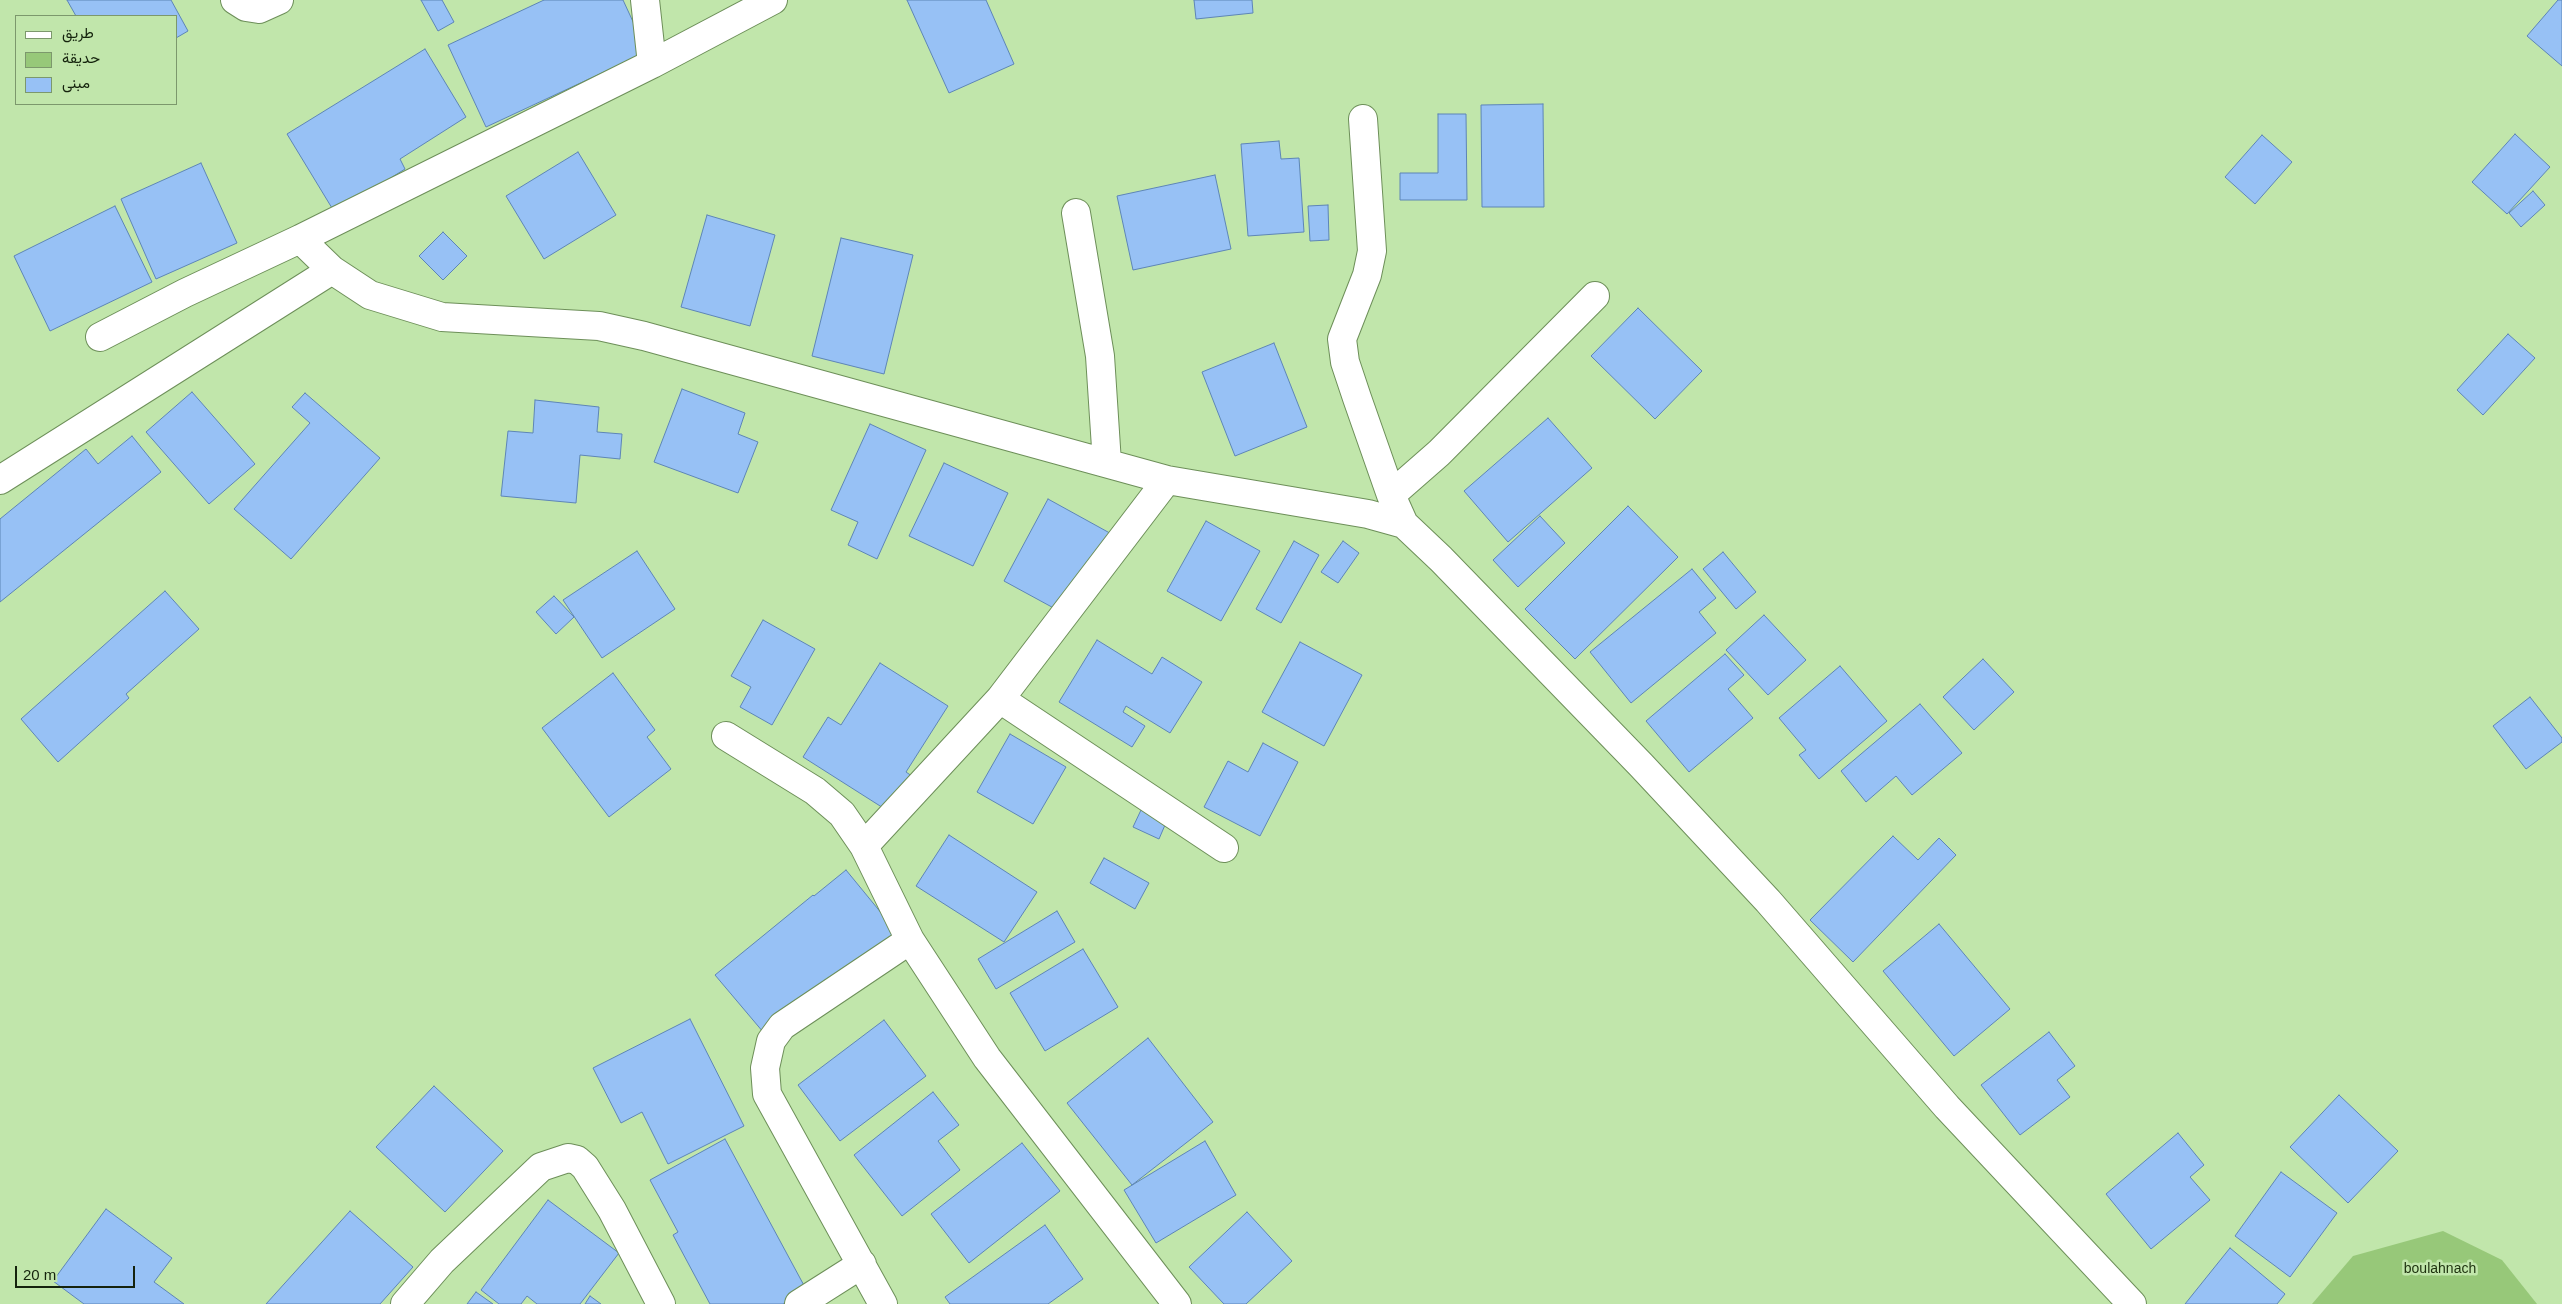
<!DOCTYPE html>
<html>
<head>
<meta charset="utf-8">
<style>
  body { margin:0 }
  #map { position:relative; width:2562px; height:1304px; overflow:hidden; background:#c1e6ab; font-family:Helvetica,Vazirmatn,sans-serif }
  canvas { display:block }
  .legend { position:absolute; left:15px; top:15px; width:162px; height:90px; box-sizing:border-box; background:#c1e6ab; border:1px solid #7c986c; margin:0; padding:6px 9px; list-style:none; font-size:15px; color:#15230d }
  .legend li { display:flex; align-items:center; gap:10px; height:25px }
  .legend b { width:25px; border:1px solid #7c986c }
  .scale { position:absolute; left:15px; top:1266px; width:120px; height:22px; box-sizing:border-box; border:2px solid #15230d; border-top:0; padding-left:6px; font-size:15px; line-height:18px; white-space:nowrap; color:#15230d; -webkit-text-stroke:4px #c1e6ab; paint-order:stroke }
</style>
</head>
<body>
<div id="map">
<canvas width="2562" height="1304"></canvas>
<ul class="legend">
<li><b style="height:6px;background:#fff"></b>طريق</li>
<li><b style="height:14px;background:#97c879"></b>حديقة</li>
<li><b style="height:14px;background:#97c1f5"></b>مبنى</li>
</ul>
<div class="scale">20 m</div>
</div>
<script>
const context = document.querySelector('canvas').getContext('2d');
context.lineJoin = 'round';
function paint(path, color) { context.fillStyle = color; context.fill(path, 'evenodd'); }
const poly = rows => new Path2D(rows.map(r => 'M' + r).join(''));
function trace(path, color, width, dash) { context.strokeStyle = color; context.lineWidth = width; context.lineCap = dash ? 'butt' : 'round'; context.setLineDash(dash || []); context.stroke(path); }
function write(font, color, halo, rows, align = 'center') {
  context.font = font + ' Helvetica,sans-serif'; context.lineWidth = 5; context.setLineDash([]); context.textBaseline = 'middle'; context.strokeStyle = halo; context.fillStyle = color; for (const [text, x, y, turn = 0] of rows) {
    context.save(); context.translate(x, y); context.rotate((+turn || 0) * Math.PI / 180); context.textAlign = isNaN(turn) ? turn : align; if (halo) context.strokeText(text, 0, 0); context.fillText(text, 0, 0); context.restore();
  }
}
paint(poly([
  [2443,1231,2502,1260,2537,1304,2312,1304,2353,1256]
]), '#97c879');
const building = poly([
  [67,0,171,0,188,31,176,38,176,16,76,16,67,0],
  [421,0,442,0,454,22,438,31,421,0],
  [544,0,623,0,647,52,486,127,448,45,544,0],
  [907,0,986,0,1014,64,949,93,907,0],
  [1194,0,1252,0,1253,13,1196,19,1194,0],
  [2558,0,2562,0,2562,66,2527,36,2558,0],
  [425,49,466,117,400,159,405,169,335,213,287,134,425,49],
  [1543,104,1544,207,1482,207,1481,105,1543,104],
  [1438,114,1466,114,1467,200,1400,200,1400,173,1438,173,1438,114],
  [2515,134,2550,167,2507,214,2472,182,2515,134],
  [2262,135,2292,162,2255,204,2225,177,2262,135],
  [1279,141,1281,159,1299,158,1304,232,1248,236,1241,144,1279,141],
  [578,152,616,215,544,259,506,196,578,152],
  [201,163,237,243,156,279,121,199,201,163],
  [1215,175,1231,249,1133,270,1117,196,1215,175],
  [2533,191,2545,205,2521,227,2509,213,2533,191],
  [1328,205,1329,240,1310,241,1308,206,1328,205],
  [115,206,152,282,50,331,14,256,115,206],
  [707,215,775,235,750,326,681,307,707,215],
  [443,232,467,256,443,280,419,256,443,232],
  [841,238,913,255,884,374,812,356,841,238],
  [1638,308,1702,371,1655,419,1591,356,1638,308],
  [2508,334,2535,358,2483,415,2457,390,2508,334],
  [1274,343,1307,427,1235,456,1202,372,1274,343],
  [682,389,745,413,738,434,758,442,738,493,654,462,682,389],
  [192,392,255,464,209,504,146,432,192,392],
  [305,393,380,458,291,559,234,509,310,423,292,407,305,393],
  [535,400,599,407,597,432,622,434,620,459,580,455,576,503,501,496,508,431,533,433,535,400],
  [1548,418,1592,468,1508,542,1464,491,1548,418],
  [870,424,926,450,877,559,848,545,858,522,831,510,870,424],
  [132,436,161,472,0,602,0,519,86,449,98,464,132,436],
  [944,463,1008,493,973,566,909,536,944,463],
  [1048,499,1117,537,1072,618,1004,581,1048,499],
  [1628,506,1678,557,1575,659,1525,609,1628,506],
  [1540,516,1565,543,1518,587,1493,560,1540,516],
  [1206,521,1260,551,1221,621,1167,591,1206,521],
  [1294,541,1319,555,1281,623,1256,609,1294,541],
  [1343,541,1359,553,1338,583,1321,572,1343,541],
  [637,551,675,609,602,658,563,600,637,551],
  [1723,552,1756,592,1736,609,1703,569,1723,552],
  [1692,569,1716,598,1699,612,1716,633,1631,703,1590,652,1692,569],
  [165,591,199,629,126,694,129,698,58,762,21,719,165,591],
  [554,596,574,617,556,634,536,612,554,596],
  [1764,615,1806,660,1768,695,1726,650,1764,615],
  [763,620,815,649,772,725,740,707,751,687,731,676,763,620],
  [1097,640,1152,674,1162,657,1202,682,1170,733,1126,706,1123,712,1145,726,1132,747,1059,702,1097,640],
  [1300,642,1362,675,1324,746,1262,712,1300,642],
  [1725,654,1744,675,1728,689,1753,718,1689,772,1646,721,1725,654],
  [1983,659,2014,692,1974,730,1943,697,1983,659],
  [880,663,948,706,906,772,922,783,899,818,803,757,828,717,841,725,880,663],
  [1840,666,1887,721,1819,779,1799,755,1806,750,1779,718,1840,666],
  [613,673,655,730,647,737,671,769,609,817,542,728,613,673],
  [2530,697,2562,738,2562,742,2526,769,2493,726,2530,697],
  [1920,704,1962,753,1912,795,1896,776,1866,802,1841,771,1920,704],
  [1010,734,1066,767,1033,824,977,792,1010,734],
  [1263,743,1298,762,1260,836,1204,807,1228,761,1248,772,1263,743],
  [1149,793,1174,804,1159,839,1133,827,1149,793],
  [949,835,1037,892,1004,942,916,886,949,835],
  [1893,836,1918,860,1939,838,1956,855,1853,962,1810,920,1893,836],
  [1104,858,1149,883,1135,909,1090,883,1104,858],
  [846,870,905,942,769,1039,715,975,813,895,814,896,846,870],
  [1057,911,1075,942,996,989,978,959,1057,911],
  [1939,924,2010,1009,1954,1056,1883,971,1939,924],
  [1083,949,1118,1007,1045,1051,1010,993,1083,949],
  [690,1019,744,1126,668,1164,642,1112,621,1123,593,1068,690,1019],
  [884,1020,926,1076,840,1141,798,1085,884,1020],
  [2049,1032,2075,1066,2057,1080,2070,1097,2020,1135,1981,1085,2049,1032],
  [1148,1038,1213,1122,1132,1185,1067,1103,1148,1038],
  [434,1086,503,1151,445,1212,376,1147,434,1086],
  [933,1092,959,1125,938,1141,960,1170,902,1216,854,1155,933,1092],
  [2339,1095,2398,1151,2348,1203,2290,1147,2339,1095],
  [2178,1133,2204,1165,2190,1177,2210,1200,2151,1249,2106,1194,2178,1133],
  [725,1139,807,1291,783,1304,710,1304,673,1235,678,1232,650,1180,725,1139],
  [1205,1141,1236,1195,1156,1243,1124,1190,1205,1141],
  [1022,1143,1060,1191,969,1263,931,1214,1022,1143],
  [2281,1172,2337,1213,2290,1277,2235,1236,2281,1172],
  [548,1200,619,1253,580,1304,537,1304,527,1296,521,1304,499,1304,481,1290,548,1200],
  [106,1209,172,1258,154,1282,184,1304,84,1304,53,1281,106,1209],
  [350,1211,413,1267,380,1304,266,1304,350,1211],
  [1247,1212,1292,1261,1246,1304,1224,1304,1189,1267,1247,1212],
  [1045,1225,1083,1279,1048,1304,950,1304,945,1297,1045,1225],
  [2230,1248,2285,1294,2277,1304,2185,1304,2230,1248],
  [476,1292,493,1304,467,1304,476,1292],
  [590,1296,601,1304,585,1304,590,1296]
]);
paint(building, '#97c1f5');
trace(building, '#5d85b6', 1);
const street = poly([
  [235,0,246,7,259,9,279,0],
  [645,0,652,64],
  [1363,119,1372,251,1367,275,1342,339,1345,362,1357,398,1391,495,1404,524],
  [1076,213,1100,356,1107,463],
  [300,239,332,270,370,295,442,317,599,326,644,336,1167,480,1368,514,1404,524,1441,559,1641,765,1768,901,1947,1107,2132,1304],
  [100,337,185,293,300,239,652,64,773,0],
  [0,480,332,270],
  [1167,480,1000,699,864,846,910,940,987,1058,1177,1304],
  [1391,495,1439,453,1595,296],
  [1000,699,1224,848],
  [726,736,815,791,842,814,864,846],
  [405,1304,442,1261,541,1167,568,1158,577,1160,585,1167,612,1210,661,1304],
  [799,1304,862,1264],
  [883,1304,767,1094,765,1068,771,1041,782,1026,910,940]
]);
trace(street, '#6d8f59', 30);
trace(street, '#fff', 28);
write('14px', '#1d310e', '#c1e6ab', [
  ["boulahnach",2440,1269]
]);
</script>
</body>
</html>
